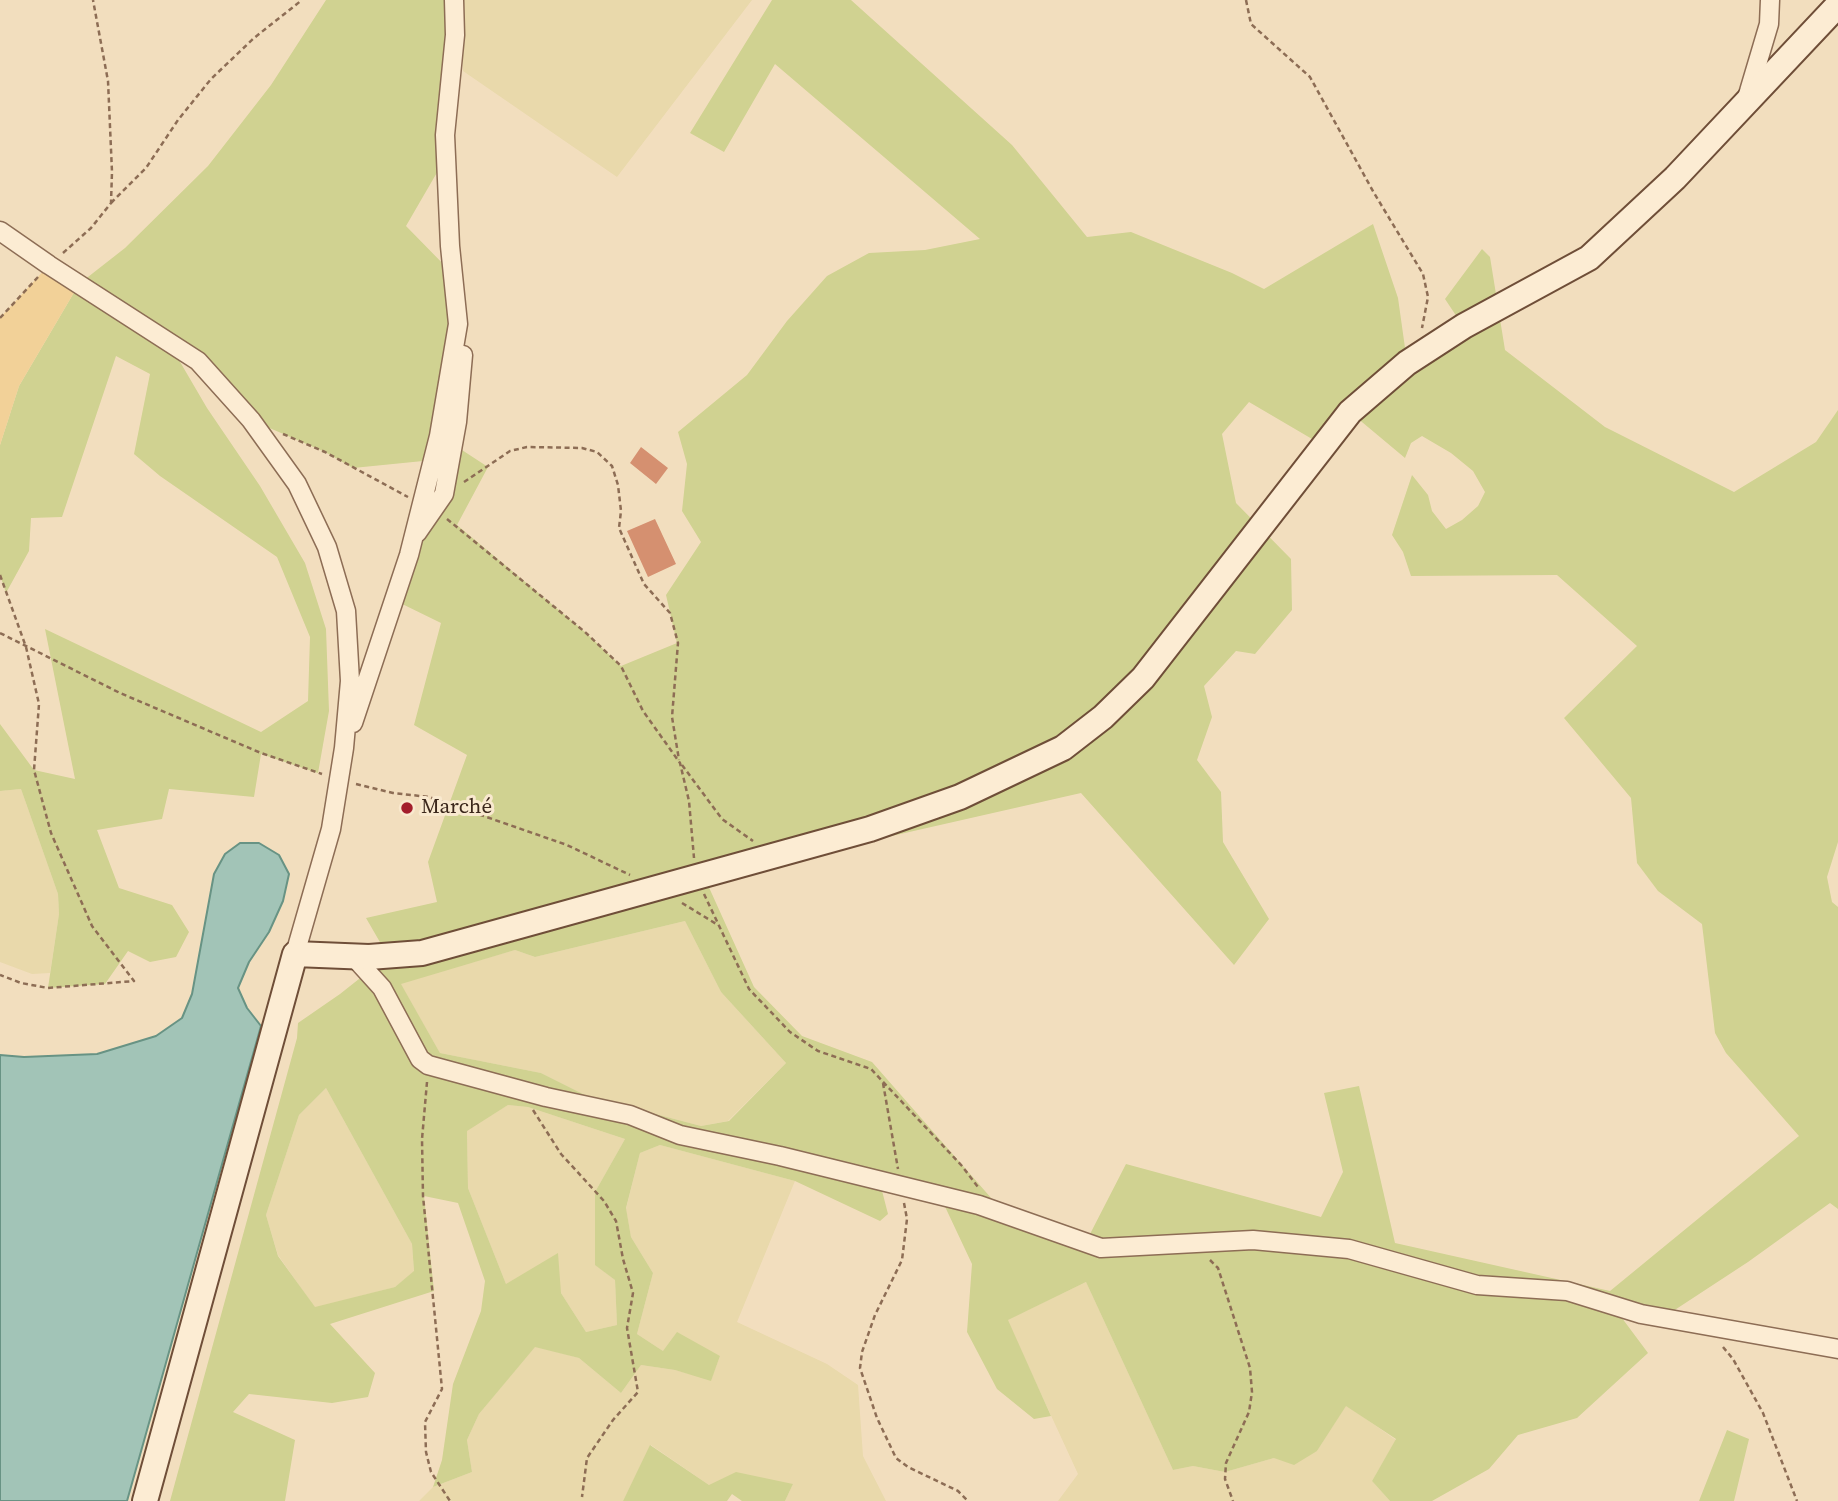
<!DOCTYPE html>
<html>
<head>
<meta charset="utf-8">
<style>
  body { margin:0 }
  canvas { display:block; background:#f2debe }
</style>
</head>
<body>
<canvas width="1838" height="1501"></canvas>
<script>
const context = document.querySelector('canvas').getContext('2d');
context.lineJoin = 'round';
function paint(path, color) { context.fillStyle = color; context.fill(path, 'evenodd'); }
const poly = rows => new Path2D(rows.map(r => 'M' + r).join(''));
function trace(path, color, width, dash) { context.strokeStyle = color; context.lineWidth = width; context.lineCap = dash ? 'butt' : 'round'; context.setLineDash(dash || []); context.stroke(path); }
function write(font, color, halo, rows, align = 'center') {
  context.font = font + ' "Source Serif 4",serif'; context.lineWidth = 6; context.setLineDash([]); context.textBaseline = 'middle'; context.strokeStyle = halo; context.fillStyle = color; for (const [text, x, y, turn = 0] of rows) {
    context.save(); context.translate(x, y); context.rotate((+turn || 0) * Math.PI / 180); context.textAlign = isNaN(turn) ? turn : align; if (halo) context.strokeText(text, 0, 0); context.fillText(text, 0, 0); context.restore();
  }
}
paint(poly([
  [461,0,752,0,617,177,463,71],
  [21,789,58,894,59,914,50,973,32,974,0,962,0,791],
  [685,921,721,992,786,1063,728,1121,701,1126,587,1096,541,1073,440,1053,400,983,515,950,535,957],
  [326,1088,412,1244,414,1272,395,1287,315,1308,278,1255,266,1215,299,1115],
  [508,1105,528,1107,625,1139,595,1192,595,1264,615,1280,617,1325,586,1332,561,1293,506,1284,468,1188,467,1130],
  [660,1145,795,1181,737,1322,827,1364,858,1385,863,1456,886,1501,785,1501,793,1484,709,1485,651,1445,623,1501,419,1501,433,1487,472,1472,467,1440,479,1414,535,1346,579,1358,621,1393,641,1365,675,1370,711,1380,720,1356,663,1351,637,1334,653,1273,631,1237,626,1209,640,1153],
  [1086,1282,1173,1470,1193,1466,1225,1472,1274,1458,1317,1451,1346,1405,1396,1440,1372,1481,1390,1501,1058,1501,1078,1474,1007,1320]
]), '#e9d9ab');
paint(poly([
  [326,0,454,0,446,157,406,226,452,273,458,324,439,435,488,467,457,525,585,632,621,666,677,643,666,595,701,542,682,511,687,464,678,432,747,375,787,321,827,276,869,253,925,250,980,239,775,64,724,152,690,133,772,0,851,0,1012,145,1087,237,1131,232,1232,273,1264,289,1373,224,1398,298,1407,362,1463,326,1445,299,1482,249,1490,257,1505,350,1605,427,1734,492,1816,442,1838,410,1838,842,1827,877,1832,902,1838,907,1838,1209,1830,1203,1748,1262,1664,1317,1613,1306,1648,1353,1577,1418,1518,1435,1489,1469,1432,1501,1390,1501,1372,1481,1396,1439,1346,1406,1317,1451,1294,1465,1274,1458,1225,1472,1193,1466,1173,1470,1086,1282,1008,1320,1051,1416,1034,1419,997,1389,967,1332,972,1264,940,1196,880,1183,888,1214,880,1221,795,1181,660,1145,640,1153,626,1208,631,1237,653,1273,637,1334,663,1351,677,1332,720,1356,711,1381,675,1370,641,1365,621,1393,579,1358,535,1347,479,1414,467,1440,472,1472,433,1487,442,1460,453,1384,481,1311,485,1281,458,1203,424,1196,434,1291,330,1324,375,1373,368,1397,332,1403,249,1394,233,1412,295,1440,285,1501,170,1501,297,1038,298,1023,340,994,388,956,366,918,437,902,428,862,467,755,414,725,441,623,394,600,433,460,353,468,325,452,251,420,169,343,207,408,260,486,305,563,326,629,329,711,318,773,261,754,254,797,169,789,162,819,97,830,119,888,172,905,189,932,176,957,150,962,128,951,105,984,48,988,59,914,58,894,21,789,0,791,0,724,34,770,75,779,45,629,261,732,308,701,310,637,277,557,160,476,134,454,150,374,116,356,62,517,31,518,29,551,6,593,0,575,0,445,19,386,79,284,125,248,208,166,271,85],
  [1249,402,1324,446,1350,412,1405,458,1411,443,1422,436,1451,453,1473,471,1485,492,1478,506,1462,520,1446,529,1432,511,1428,495,1412,475,1392,535,1403,552,1411,576,1557,575,1637,646,1564,718,1631,798,1637,863,1658,891,1702,924,1715,1033,1726,1053,1799,1136,1610,1291,1395,1243,1359,1086,1324,1093,1343,1172,1321,1217,1126,1164,1089,1236,999,1207,872,1062,802,1036,754,987,707,883,874,840,1081,793,1234,965,1269,919,1223,842,1221,792,1197,760,1212,717,1204,686,1236,651,1255,654,1292,610,1291,559,1236,503,1222,434],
  [685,921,721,992,786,1063,729,1121,701,1126,587,1096,541,1073,440,1053,401,984,515,950,535,957],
  [326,1088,412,1244,414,1271,395,1287,315,1307,278,1256,266,1215,299,1115],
  [508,1105,528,1107,625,1139,595,1192,595,1265,615,1280,617,1325,586,1332,561,1293,558,1253,506,1284,468,1188,467,1131],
  [1727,1430,1749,1439,1734,1501,1699,1501],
  [650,1445,709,1485,736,1472,793,1484,785,1501,742,1501,732,1494,727,1501,623,1501]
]), '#d0d291');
paint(poly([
  [49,265,79,284,19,386,0,445,0,318]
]), '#f2d198');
const water = poly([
  [240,843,259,843,279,855,289,874,283,901,269,932,249,962,238,988,247,1008,261,1026,127,1501,0,1501,0,1055,24,1057,97,1054,156,1036,182,1018,192,994,214,874,225,854,240,843]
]);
paint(water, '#a2c4b7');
trace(water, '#689384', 2);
paint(poly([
  [641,447,668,468,656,484,630,463],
  [655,519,676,564,648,577,627,531]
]), '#d59070');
const street = poly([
  [1747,98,1769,24,1770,0],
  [0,231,49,265,198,361,251,420,297,484,327,547,346,611,350,681,344,748,331,829,295,954],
  [417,533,444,494,457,422,463,355],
  [353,723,409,555,439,436,458,324,450,246,445,135,455,35,454,0],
  [353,956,382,988,420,1059,428,1065,546,1097,630,1115,680,1135,780,1156,979,1205,1101,1248,1253,1240,1349,1249,1477,1285,1567,1291,1641,1314,1838,1349]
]);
const secondary = poly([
  [145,1501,295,954,369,957,422,953,870,829,960,797,1063,748,1103,717,1143,678,1350,412,1407,363,1464,326,1589,258,1675,178,1838,5]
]);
trace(street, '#8d6d55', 21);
trace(secondary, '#6f4e38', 28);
trace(poly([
  [1246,0,1251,24,1310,77,1374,193,1423,274,1428,297,1422,328],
  [111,203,146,168,178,120,211,79,254,38,302,0],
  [63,253,91,228,111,203,112,172,108,81,93,0],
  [0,318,38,277],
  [283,434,325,452,408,497],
  [464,482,510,451,527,447,582,448,597,452,612,466,618,485,621,511,619,528,644,584,670,613,678,643,672,717,679,760],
  [447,519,585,632,621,666,643,711,680,763,689,801,694,858],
  [0,575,26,647,39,704,34,770,51,833,92,926,134,981,48,988,21,983,0,975],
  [0,633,120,693,261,753,322,774],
  [682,765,722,819,753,841],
  [356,784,393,793,429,797,567,845,630,875],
  [704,894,749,989,790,1032,818,1051,871,1069,962,1166,978,1187],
  [682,903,718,925],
  [427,1082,422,1139,423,1196,442,1389,425,1422,426,1452,431,1472,450,1501],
  [883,1083,898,1169],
  [533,1110,561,1154,604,1201,616,1221,623,1259,633,1293,627,1328,638,1392,613,1420,587,1458,582,1497],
  [904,1203,907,1219,902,1260,875,1315,862,1352,860,1368,877,1418,896,1458,908,1467,958,1491,968,1501],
  [1210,1260,1218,1268,1250,1368,1252,1392,1249,1412,1226,1463,1225,1479,1233,1501],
  [1723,1347,1733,1359,1763,1413,1797,1501]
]), '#8d6d55', 2.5, [5, 3.5]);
trace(street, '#fcecd3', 18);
trace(secondary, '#fcecd3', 24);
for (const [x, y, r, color] of [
  [407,808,7,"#a31e2c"]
]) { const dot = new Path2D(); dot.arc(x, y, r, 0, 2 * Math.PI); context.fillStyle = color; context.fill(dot); trace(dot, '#f9e9cf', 2.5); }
write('21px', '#3b271b', '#f9e9cf', [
  ["Marché",421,808]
], 'left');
</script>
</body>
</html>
